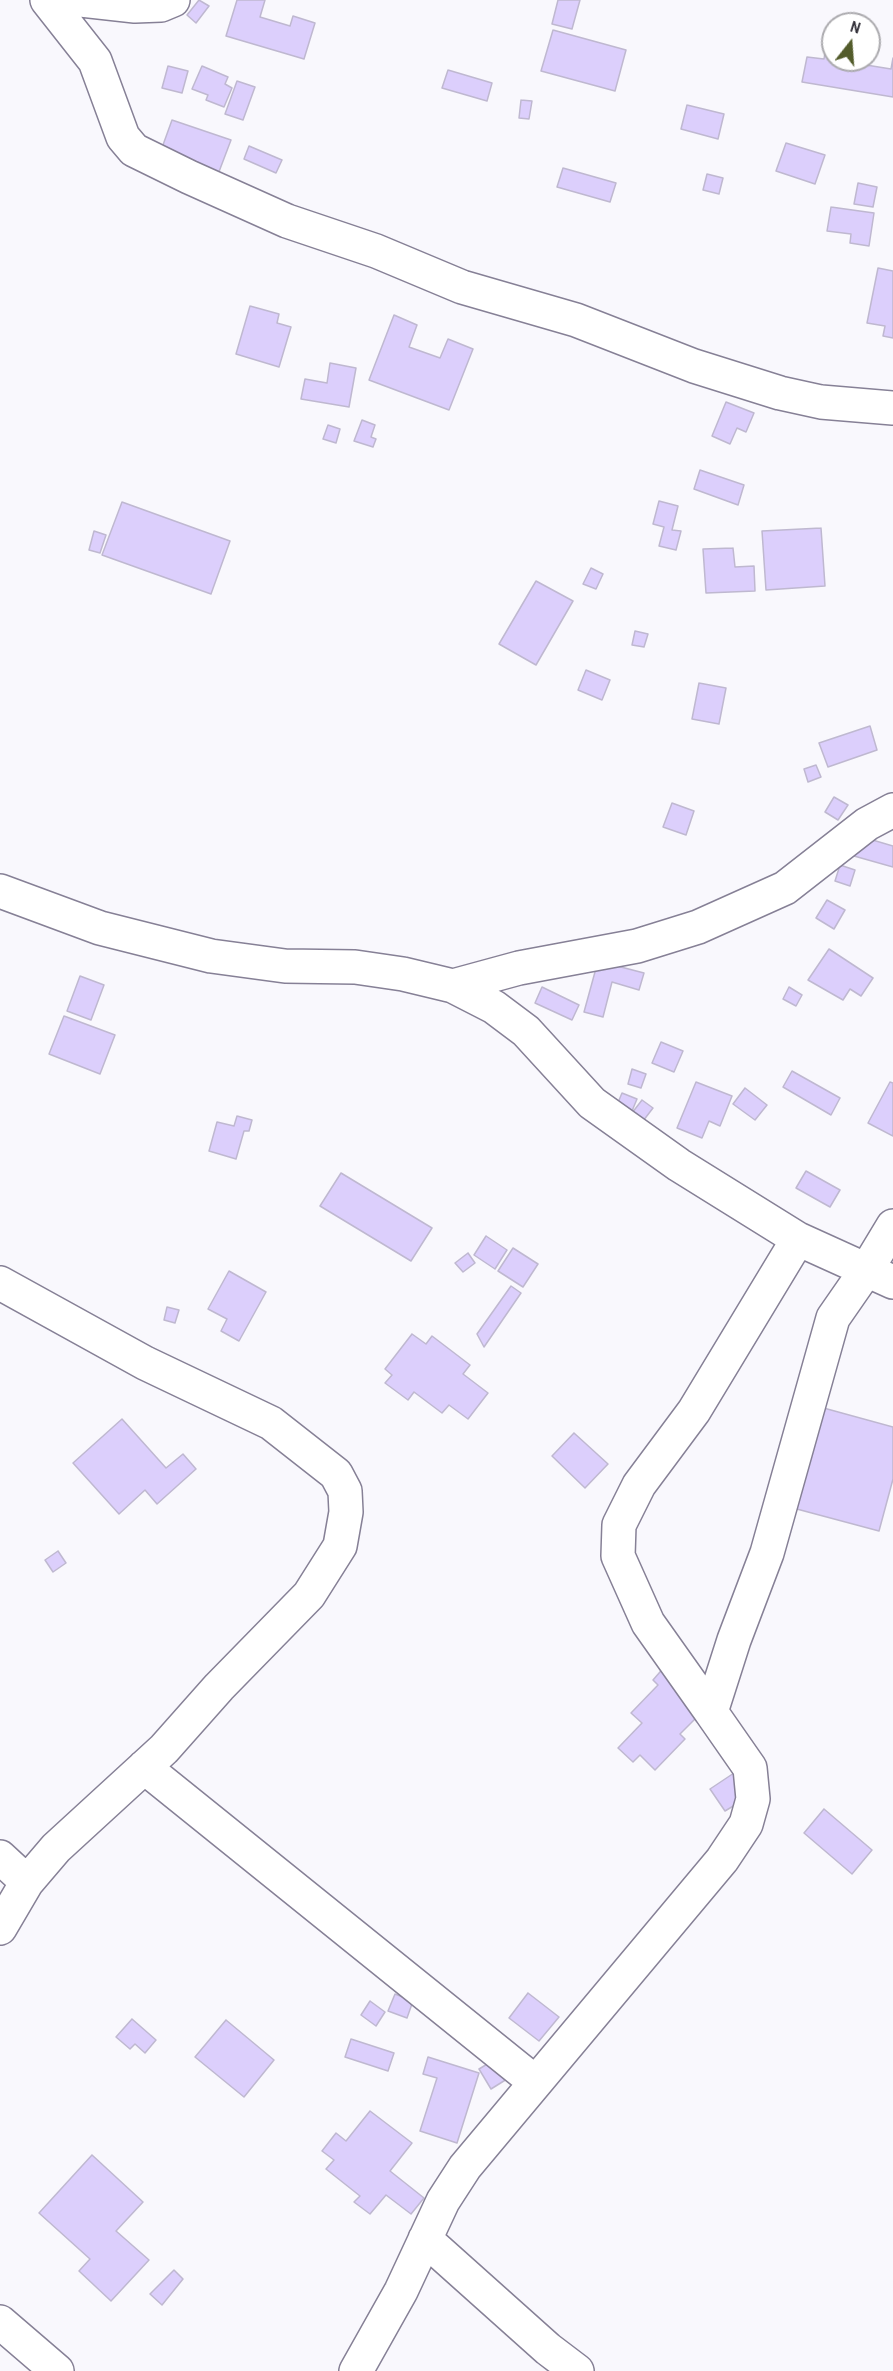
<!DOCTYPE html>
<html>
<head>
<meta charset="utf-8">
<style>
  body { margin:0 }
  #map { position:relative; width:893px; height:2371px; overflow:hidden; background:#f9f8fd; font-family:"Archivo Narrow",sans-serif }
  canvas { display:block }
  .north { position:absolute; left:821px; top:12px; width:60px; height:60px; box-sizing:border-box; background:#fff; border:2px solid #abaaae; border-radius:50%; rotate:17deg; font-size:16px; font-weight:700; line-height:24px; text-align:center; color:#2d2b34 }
  .north::after { content:''; display:block; margin:auto; width:21px; height:27px; background:#535c2b; clip-path:polygon(50% 0,100% 100%,50% 72%,0 100%) }
</style>
</head>
<body>
<div id="map">
<canvas width="893" height="2371"></canvas>
<div class="north">N</div>
</div>
<script>
const context = document.querySelector('canvas').getContext('2d');
context.lineJoin = 'round';
function paint(path, color) { context.fillStyle = color; context.fill(path, 'evenodd'); }
const poly = rows => new Path2D(rows.map(r => 'M' + r).join(''));
function trace(path, color, width, dash) { context.strokeStyle = color; context.lineWidth = width; context.lineCap = dash ? 'butt' : 'round'; context.setLineDash(dash || []); context.stroke(path); }
const building = poly([
  [199,0,209,6,196,23,187,15,199,0],
  [237,0,265,0,260,17,290,26,293,16,315,23,304,59,226,36,237,0],
  [558,0,580,0,572,29,552,24,558,0],
  [553,30,626,50,615,91,541,71,553,30],
  [825,53,833,54,833,60,861,60,860,64,891,69,893,58,893,97,802,82,807,57,824,59,825,53],
  [168,66,188,71,182,93,162,88,168,66],
  [202,66,228,77,225,84,232,88,224,107,206,100,208,95,192,89,202,66],
  [448,70,492,83,487,101,442,88,448,70],
  [237,81,255,87,243,120,225,114,237,81],
  [521,100,532,101,529,119,519,118,521,100],
  [687,105,724,114,718,139,681,129,687,105],
  [172,120,231,140,217,177,159,156,172,120],
  [786,143,825,155,815,184,776,171,786,143],
  [249,146,282,160,276,173,244,159,249,146],
  [563,168,616,183,610,202,557,187,563,168],
  [707,174,723,178,719,194,703,190,707,174],
  [858,183,877,187,873,207,854,204,858,183],
  [831,207,874,213,869,246,850,243,851,234,827,231,831,207],
  [878,268,893,271,893,338,883,336,885,326,867,323,878,268],
  [250,306,279,314,277,323,291,327,279,367,236,354,250,306],
  [394,315,417,325,409,347,440,358,448,339,473,349,449,410,369,380,394,315],
  [330,363,356,368,349,407,301,399,305,379,327,383,330,363],
  [726,402,754,413,746,432,737,428,730,444,712,436,726,402],
  [362,420,375,425,371,437,376,439,373,447,354,441,362,420],
  [328,425,340,429,336,443,323,439,328,425],
  [700,470,744,485,738,505,694,489,700,470],
  [659,501,678,506,672,530,681,531,676,550,659,546,664,527,653,524,659,501],
  [122,502,230,541,211,594,102,555,122,502],
  [821,528,825,586,766,590,762,531,821,528],
  [94,531,106,535,100,553,89,550,94,531],
  [733,548,735,567,754,566,755,591,706,593,703,549,733,548],
  [591,568,603,574,596,589,583,584,591,568],
  [536,581,573,601,536,665,499,644,536,581],
  [635,631,648,634,644,647,632,645,635,631],
  [586,670,610,680,602,700,578,690,586,670],
  [699,683,726,688,719,724,692,719,699,683],
  [870,726,877,750,828,767,819,743,870,726],
  [816,765,821,777,808,782,804,769,816,765],
  [834,797,848,805,838,820,825,812,834,797],
  [672,803,694,811,686,835,663,827,672,803],
  [859,836,893,846,893,867,854,856,859,836],
  [840,865,855,870,850,886,835,881,840,865],
  [827,900,845,910,834,929,816,918,827,900],
  [829,949,873,978,861,996,850,989,843,1000,808,980,829,949],
  [598,961,644,973,639,990,612,982,603,1017,584,1012,598,961],
  [80,976,104,985,91,1020,67,1011,80,976],
  [542,987,579,1005,572,1020,535,1003,542,987],
  [789,987,802,995,796,1006,783,999,789,987],
  [64,1016,115,1035,100,1074,49,1054,64,1016],
  [661,1042,683,1051,674,1072,652,1063,661,1042],
  [632,1069,646,1074,641,1088,628,1084,632,1069],
  [792,1071,840,1098,831,1115,783,1087,792,1071],
  [696,1082,732,1096,720,1126,709,1121,702,1138,677,1128,696,1082],
  [890,1082,893,1083,893,1136,868,1123,890,1082],
  [745,1088,767,1105,755,1120,733,1104,745,1088],
  [622,1093,637,1099,632,1111,617,1105,622,1093],
  [642,1100,653,1108,643,1121,632,1113,642,1100],
  [237,1116,252,1120,249,1131,244,1131,236,1159,209,1151,217,1122,234,1126,237,1116],
  [806,1171,840,1190,830,1207,796,1188,806,1171],
  [341,1173,432,1228,411,1261,320,1206,341,1173],
  [486,1236,507,1250,495,1269,474,1255,486,1236],
  [513,1248,538,1264,523,1287,498,1271,513,1248],
  [468,1253,475,1263,463,1272,455,1263,468,1253],
  [229,1271,266,1292,239,1341,221,1331,227,1319,208,1309,229,1271],
  [511,1286,521,1293,484,1347,477,1334,511,1286],
  [167,1307,179,1310,175,1323,164,1320,167,1307],
  [412,1334,426,1344,432,1336,470,1365,463,1374,488,1393,468,1419,449,1405,442,1413,414,1392,408,1400,385,1383,392,1375,385,1369,412,1334],
  [820,1407,893,1427,893,1479,879,1531,793,1508,820,1407],
  [122,1419,166,1468,183,1454,196,1469,157,1504,145,1490,119,1514,73,1463,122,1419],
  [574,1433,608,1464,585,1488,552,1456,574,1433],
  [58,1551,66,1563,53,1572,45,1560,58,1551],
  [666,1665,700,1714,680,1734,685,1739,655,1770,640,1755,633,1762,618,1748,642,1723,631,1713,658,1685,653,1680,666,1665],
  [734,1773,750,1796,725,1811,710,1789,734,1773],
  [824,1809,872,1850,852,1874,804,1833,824,1809],
  [528,1993,559,2017,539,2041,509,2018,528,1993],
  [395,1994,413,2001,407,2018,388,2011,395,1994],
  [370,2001,385,2012,376,2026,361,2015,370,2001],
  [132,2019,156,2040,145,2053,135,2044,130,2049,116,2037,132,2019],
  [226,2020,274,2060,244,2097,195,2057,226,2020],
  [351,2039,394,2053,388,2071,345,2057,351,2039],
  [428,2057,479,2073,457,2143,420,2131,437,2078,423,2074,428,2057],
  [494,2060,507,2079,491,2089,479,2069,494,2060],
  [370,2111,412,2143,390,2171,424,2198,411,2214,386,2195,370,2214,354,2202,360,2196,326,2169,334,2160,322,2151,336,2133,346,2141,370,2111],
  [92,2155,143,2202,116,2231,149,2260,111,2301,79,2271,90,2259,39,2213,92,2155],
  [174,2270,183,2279,162,2305,150,2294,174,2270]
]);
paint(building, '#dccffc');
trace(building, '#bfb8d0', 1.5);
const minor = poly([
  [47,0,95,61,123,137,134,150,189,177,287,221,376,251,462,287,576,320,694,366,780,393,821,402,893,408],
  [81,0,135,6,161,5,173,0],
  [0,891,100,928,211,956,285,966,355,967,403,974,453,986,494,1007,526,1031,592,1103,679,1165,798,1239,893,1282],
  [453,986,519,968,637,946,698,927,785,888,867,824,893,810],
  [0,1283,145,1363,271,1423,336,1474,345,1491,346,1512,340,1546,309,1595,219,1687,164,1749,56,1848,27,1882,0,1928],
  [711,1712,648,1623,618,1556,619,1525,639,1485,694,1411,798,1239],
  [144,1767,535,2082],
  [0,1857,27,1882],
  [425,2239,548,2349,577,2371],
  [0,2322,57,2371],
  [356,2371,401,2291,443,2201,465,2167,722,1860,746,1824,753,1799,750,1768,711,1712,734,1640,767,1553,833,1318,867,1269,893,1226]
]);
trace(minor, '#868096', 36);
trace(minor, '#fff', 33);
</script>
</body>
</html>
